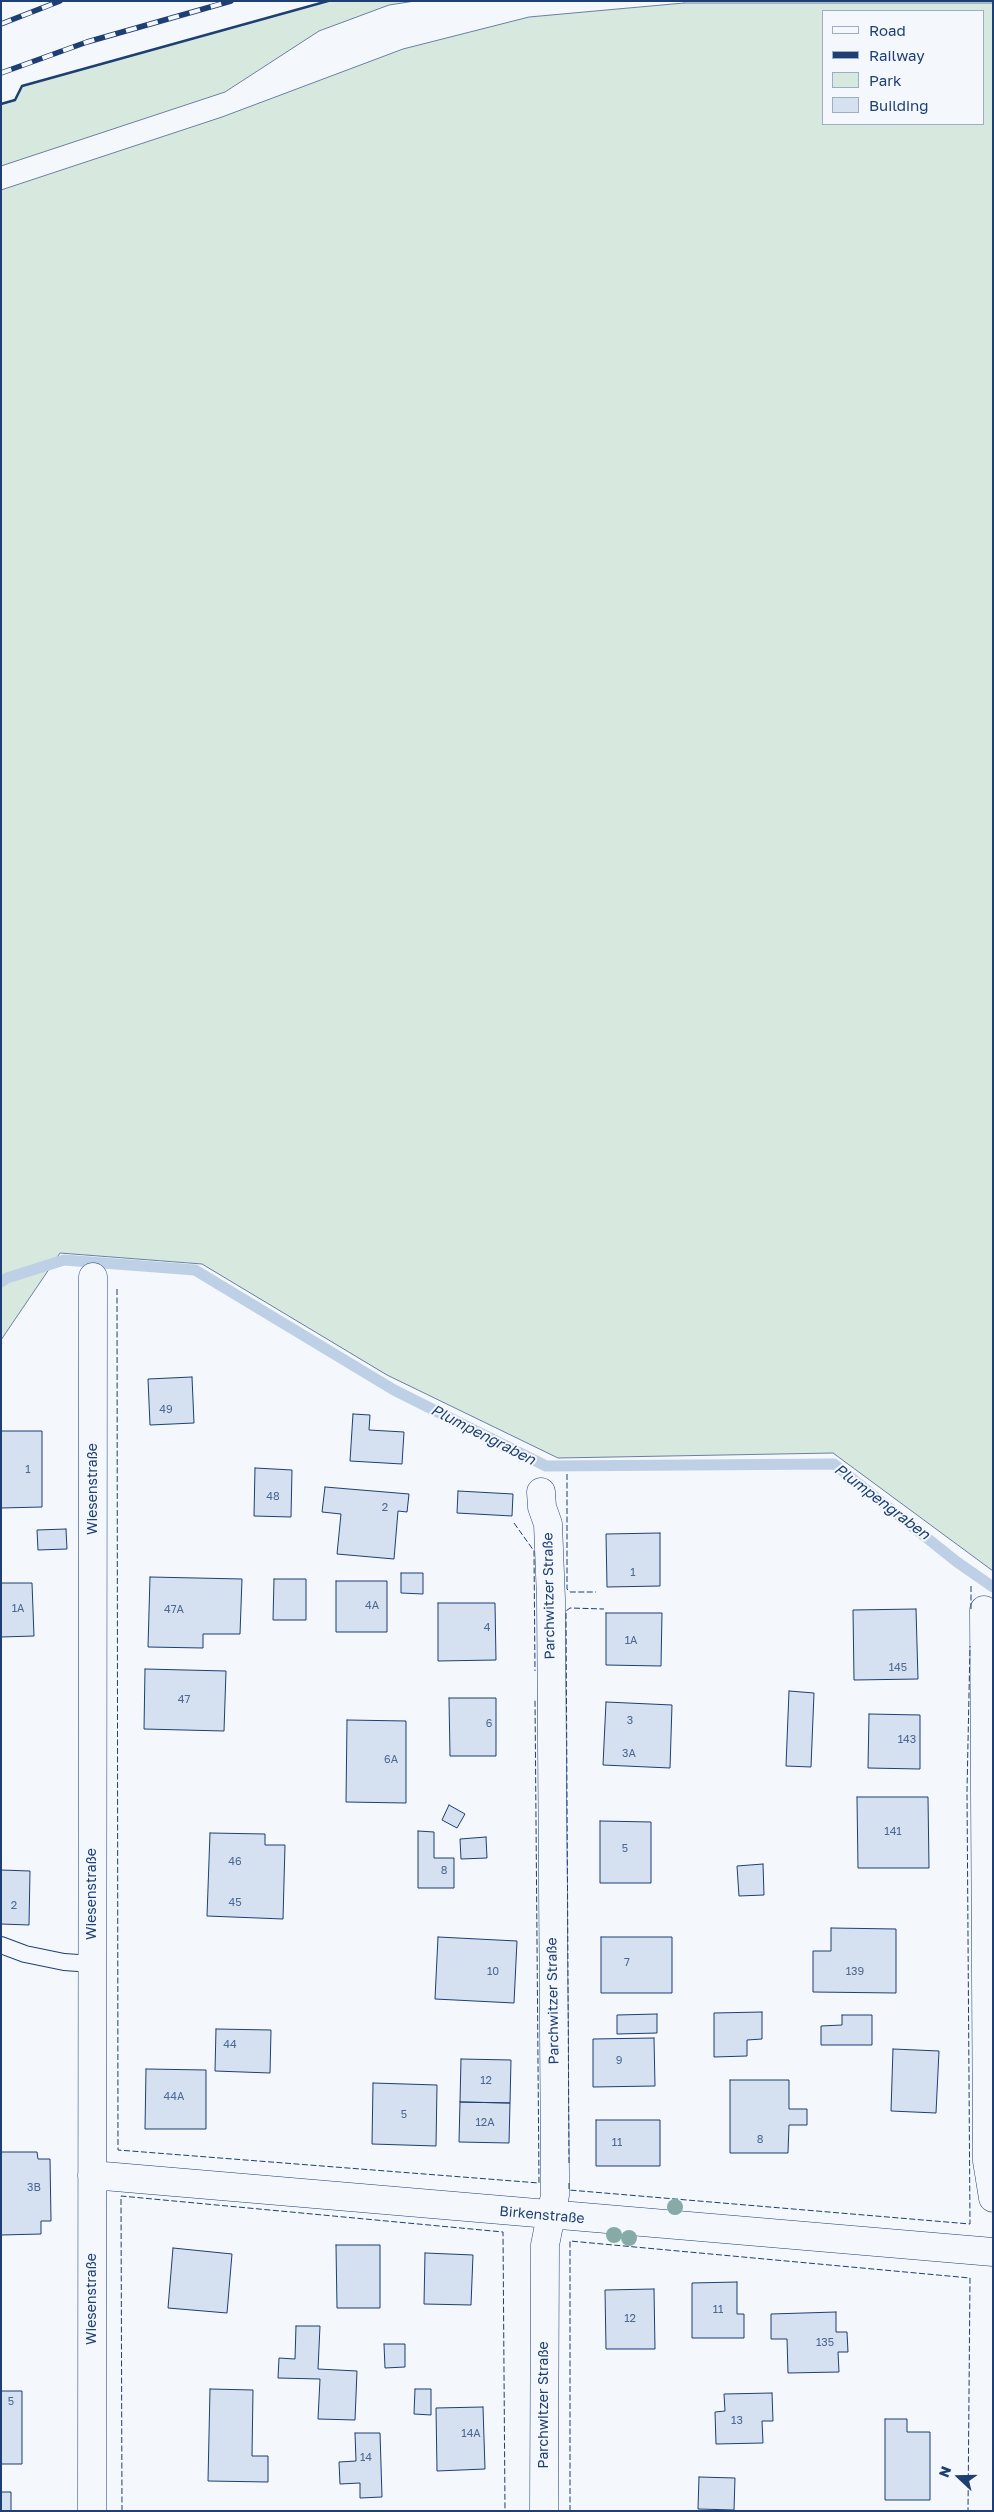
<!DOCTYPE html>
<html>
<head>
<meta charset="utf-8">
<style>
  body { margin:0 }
  #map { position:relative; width:994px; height:2512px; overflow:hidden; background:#f4f7fb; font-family:"Golos Text",sans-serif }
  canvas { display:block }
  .frame { position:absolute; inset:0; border:2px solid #1d3f73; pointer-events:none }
  .legend { position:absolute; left:822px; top:10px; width:162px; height:115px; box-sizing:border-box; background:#f4f7fb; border:1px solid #9eadc5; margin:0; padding:6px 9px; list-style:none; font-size:15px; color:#1d3f73 }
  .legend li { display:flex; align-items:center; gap:10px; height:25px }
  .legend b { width:25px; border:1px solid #9eadc5 }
  .north { position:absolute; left:934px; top:2452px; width:50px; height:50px; -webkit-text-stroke:4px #f4f7fb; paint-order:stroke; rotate:291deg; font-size:14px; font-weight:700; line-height:20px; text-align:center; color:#1d3f73 }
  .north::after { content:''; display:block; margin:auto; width:18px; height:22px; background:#1d3f73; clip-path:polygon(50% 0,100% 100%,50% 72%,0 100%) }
</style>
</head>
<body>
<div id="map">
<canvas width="994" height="2512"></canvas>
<div class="frame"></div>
<ul class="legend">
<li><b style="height:6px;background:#f4f7fb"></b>Road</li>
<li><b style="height:6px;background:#1d3f73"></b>Railway</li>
<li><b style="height:14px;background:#d7e8df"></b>Park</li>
<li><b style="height:14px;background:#d5e0f0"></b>Building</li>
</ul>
<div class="north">N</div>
</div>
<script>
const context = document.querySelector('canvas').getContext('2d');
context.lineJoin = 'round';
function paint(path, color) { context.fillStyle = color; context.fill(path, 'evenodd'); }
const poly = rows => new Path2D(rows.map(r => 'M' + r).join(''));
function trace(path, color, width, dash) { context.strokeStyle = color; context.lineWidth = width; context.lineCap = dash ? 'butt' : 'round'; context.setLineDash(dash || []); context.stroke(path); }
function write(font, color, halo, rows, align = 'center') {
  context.font = font + ' "Golos Text",sans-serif'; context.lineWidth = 4; context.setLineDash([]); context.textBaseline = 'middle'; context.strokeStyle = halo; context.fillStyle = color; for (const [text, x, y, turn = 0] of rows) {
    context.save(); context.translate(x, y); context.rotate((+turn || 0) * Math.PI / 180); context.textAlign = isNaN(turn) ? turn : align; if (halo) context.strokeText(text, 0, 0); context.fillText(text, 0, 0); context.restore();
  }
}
const green = poly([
  [328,1,415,1,389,5,319,31,225,92,1,166,1,104,15,100,22,86,328,1],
  [684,3,993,3,993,1571,833,1453,558,1458,387,1375,202,1264,60,1253,1,1340,1,190,222,117,403,49,529,17,684,3],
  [823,11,983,11,983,124,823,124,823,11]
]);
paint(green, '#d7e8df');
trace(green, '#687fa3', 1);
trace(poly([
  [1,1282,7,1278,64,1260,195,1270,394,1390,546,1466,834,1464,957,1562,993,1587]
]), '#bed0e5', 11);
const building = poly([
  [192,1377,194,1423,150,1425,148,1379,192,1377],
  [353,1414,370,1415,369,1430,404,1432,402,1464,350,1461,353,1414],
  [1,1431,42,1431,42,1507,1,1508,1,1431],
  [255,1468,292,1470,291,1517,254,1516,255,1468],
  [325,1487,409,1494,407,1512,398,1511,394,1559,337,1554,341,1514,322,1512,325,1487],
  [458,1491,513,1494,512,1516,457,1513,458,1491],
  [66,1529,67,1549,38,1550,37,1530,66,1529],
  [660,1533,660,1586,607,1587,606,1534,660,1533],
  [401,1573,423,1573,423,1594,401,1593,401,1573],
  [150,1577,242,1579,240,1634,203,1634,203,1648,148,1647,150,1577],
  [274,1579,306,1579,306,1620,273,1620,274,1579],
  [336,1581,387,1581,387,1632,336,1632,336,1581],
  [1,1583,32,1583,34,1636,1,1637,1,1583],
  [438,1603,495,1603,496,1660,438,1661,438,1603],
  [916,1609,918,1679,854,1680,853,1610,916,1609],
  [606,1613,662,1613,661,1666,606,1665,606,1613],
  [145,1669,226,1671,224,1731,144,1729,145,1669],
  [789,1691,814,1693,811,1767,786,1766,789,1691],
  [449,1698,496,1698,496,1756,450,1756,449,1698],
  [606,1702,672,1705,670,1768,603,1765,606,1702],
  [869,1714,920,1715,920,1769,868,1768,869,1714],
  [347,1720,406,1721,406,1803,346,1802,347,1720],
  [857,1797,928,1797,929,1868,858,1868,857,1797],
  [449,1805,465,1814,457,1828,442,1820,449,1805],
  [600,1821,651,1822,651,1883,600,1883,600,1821],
  [418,1831,434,1832,434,1858,454,1858,454,1888,418,1888,418,1831],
  [210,1833,265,1834,265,1845,285,1845,283,1919,207,1916,210,1833],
  [486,1837,487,1858,461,1859,460,1839,486,1837],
  [763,1864,764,1895,739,1896,737,1866,763,1864],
  [1,1870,30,1871,29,1925,1,1924,1,1870],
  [831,1928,896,1929,896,1993,813,1992,813,1951,831,1951,831,1928],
  [438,1937,517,1941,514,2003,435,1999,438,1937],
  [601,1937,672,1937,672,1993,601,1993,601,1937],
  [762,2012,762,2039,747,2040,747,2056,714,2057,714,2013,762,2012],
  [657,2014,657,2033,617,2034,617,2015,657,2014],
  [842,2015,872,2015,872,2045,821,2045,821,2026,842,2025,842,2015],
  [216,2029,271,2030,270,2073,215,2071,216,2029],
  [654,2038,655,2086,593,2087,593,2039,654,2038],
  [893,2049,939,2051,936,2113,891,2111,893,2049],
  [461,2059,511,2060,510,2103,460,2102,461,2059],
  [146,2069,206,2070,206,2129,145,2129,146,2069],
  [730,2080,789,2080,789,2109,807,2109,807,2125,789,2125,788,2153,730,2153,730,2080],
  [373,2083,437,2085,436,2146,372,2144,373,2083],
  [460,2102,510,2103,509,2143,459,2142,460,2102],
  [596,2120,660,2120,660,2166,596,2166,596,2120],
  [1,2152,37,2152,38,2159,50,2159,51,2221,41,2221,41,2234,1,2235,1,2152],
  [336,2245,380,2245,380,2308,337,2308,336,2245],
  [173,2248,232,2254,227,2313,168,2308,173,2248],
  [425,2253,473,2255,471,2305,424,2304,425,2253],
  [737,2282,737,2314,744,2314,744,2338,692,2338,692,2283,737,2282],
  [654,2289,655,2349,606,2349,605,2290,654,2289],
  [836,2312,836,2332,847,2332,848,2352,838,2352,839,2372,788,2373,787,2339,771,2339,771,2314,836,2312],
  [296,2326,320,2326,318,2369,357,2371,355,2420,318,2419,320,2379,278,2378,279,2358,295,2359,296,2326],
  [384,2344,405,2344,405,2367,385,2368,384,2344],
  [210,2389,253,2390,252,2456,268,2456,268,2482,208,2481,210,2389],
  [415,2389,431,2389,431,2415,414,2414,415,2389],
  [1,2391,22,2391,22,2464,1,2464,1,2391],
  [772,2393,773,2421,762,2421,763,2443,716,2444,715,2412,725,2411,724,2394,772,2393],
  [483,2407,485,2469,437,2471,436,2408,483,2407],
  [885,2419,907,2419,907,2432,930,2432,930,2500,885,2500,885,2419],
  [355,2433,380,2433,382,2497,360,2498,360,2483,340,2484,339,2462,356,2461,355,2433],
  [699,2477,735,2478,734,2510,698,2509,699,2477],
  [1,2492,11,2492,11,2511,1,2511,1,2492]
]);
paint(building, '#d5e0f0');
trace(building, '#1d3f73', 1);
const service = poly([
  [1,1945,25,1954,64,1962,92,1964]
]);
const minor = poly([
  [541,1492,542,1507,548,1524,551,1599,555,2174,555,2195,545,2245,544,2511],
  [984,1610,987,2161,993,2198],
  [92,2175,993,2252],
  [92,2511,93,1277]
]);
trace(service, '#1d3f73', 18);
trace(minor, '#1d3f73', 29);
trace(service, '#f4f7fb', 16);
trace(minor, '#f4f7fb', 28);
const rail = poly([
  [1,24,60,1],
  [1,73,87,42,231,1]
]);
trace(rail, '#1d3f73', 5.5);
trace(rail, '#f4f7fb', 4, [11]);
trace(poly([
  [117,1289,118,2150,539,2183,535,1699],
  [567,1474,567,1589,570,1592,596,1592],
  [514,1523,534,1551,535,1671],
  [971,1609,971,1584],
  [569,2163,566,1611,570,1608,604,1609],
  [569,2183,569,2190,970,2224,967,1791,970,1646],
  [122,2511,121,2196,503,2232,505,2511],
  [570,2511,570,2241,970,2278,968,2511]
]), '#1d3f73', 1, [6, 2.5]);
trace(poly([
  [1,104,15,100,22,86,328,1]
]), '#1d3f73', 2.5);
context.fillStyle = '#86aba6';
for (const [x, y] of [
  [675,2207],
  [614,2235],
  [629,2238]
]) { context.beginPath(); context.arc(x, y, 8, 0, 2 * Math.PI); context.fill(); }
write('11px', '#4b6792', null, [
  ["49",166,1410],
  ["1",28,1470],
  ["48",273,1497],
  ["2",385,1508],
  ["1",633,1573],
  ["4A",372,1606],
  ["1A",18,1609],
  ["47A",174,1610],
  ["4",487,1628],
  ["1A",631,1641],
  ["145",898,1668],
  ["47",184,1700],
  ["3",630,1721],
  ["6",489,1724],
  ["143",907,1740],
  ["3A",629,1754],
  ["6A",391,1760],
  ["141",893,1832],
  ["5",625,1849],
  ["46",235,1862],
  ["8",444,1871],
  ["45",235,1903],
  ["2",14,1906],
  ["7",627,1963],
  ["10",493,1972],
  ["139",855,1972],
  ["44",230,2045],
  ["9",619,2061],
  ["12",486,2081],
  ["44A",174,2097],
  ["5",404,2115],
  ["12A",485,2123],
  ["8",760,2140],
  ["11",617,2143],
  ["3B",34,2188],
  ["11",718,2310],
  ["12",630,2319],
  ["135",825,2343],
  ["5",11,2402],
  ["13",737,2421],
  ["14A",471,2434],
  ["14",366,2458]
]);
write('14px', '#1d3f73', '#f4f7fb', [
  ["Wiesenstraße",93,1489,-90],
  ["Parchwitzer Straße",549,1596,-91],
  ["Wiesenstraße",92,1894,-90],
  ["Parchwitzer Straße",553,2001,-91],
  ["Birkenstraße",542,2215,5],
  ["Wiesenstraße",92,2299,-90],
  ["Parchwitzer Straße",544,2405,-90]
]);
write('italic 15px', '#1d3f73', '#f4f7fb', [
  ["Plumpengraben",483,1435,27],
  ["Plumpengraben",882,1502,37]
]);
</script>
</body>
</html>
